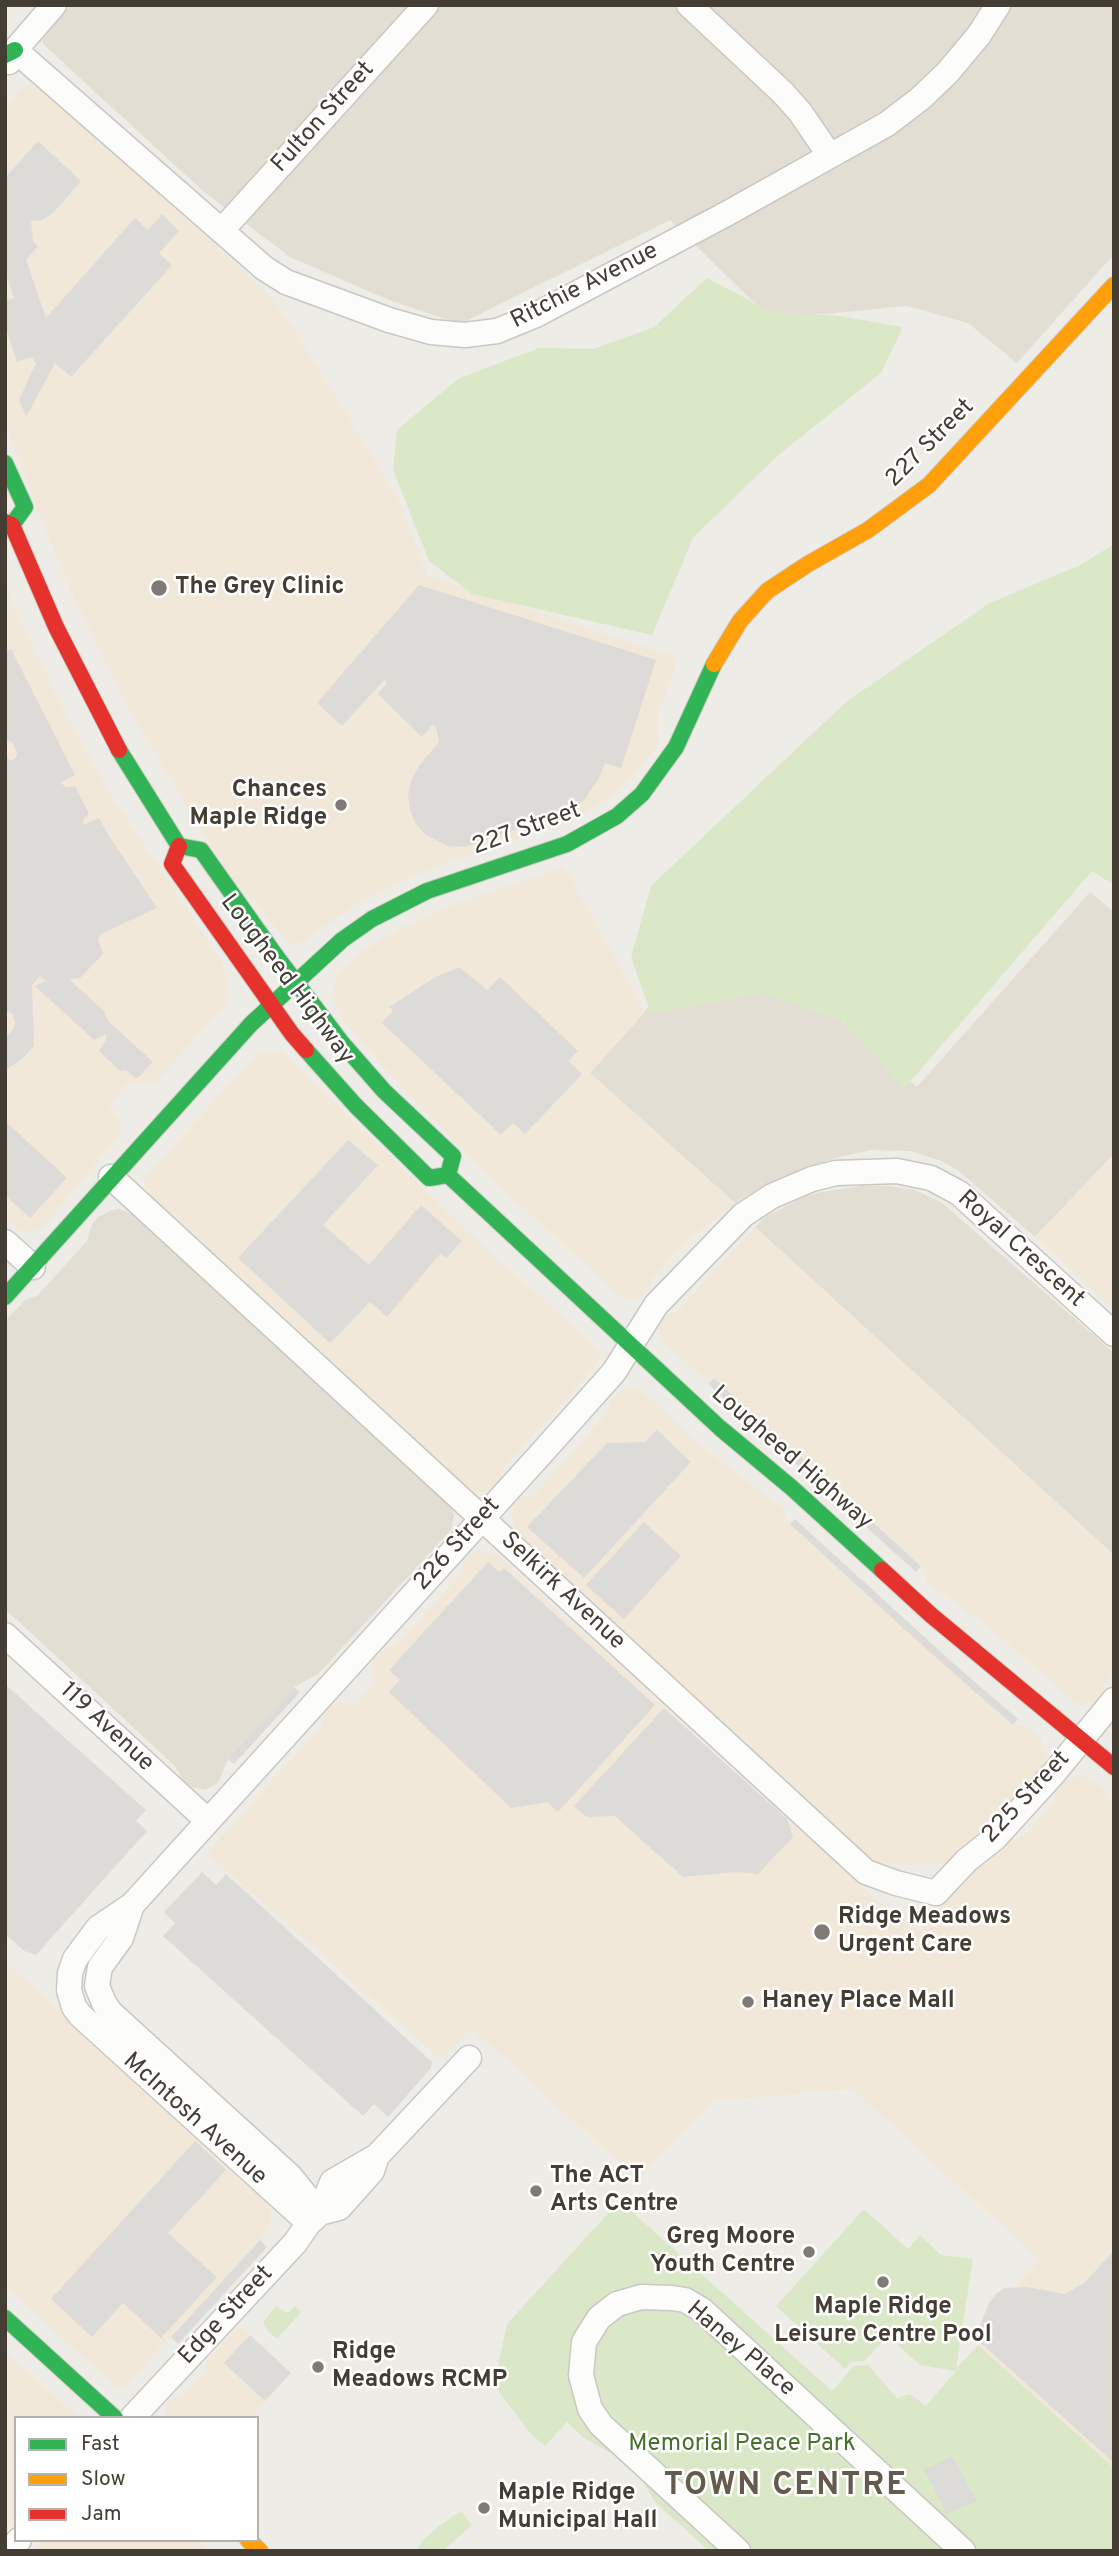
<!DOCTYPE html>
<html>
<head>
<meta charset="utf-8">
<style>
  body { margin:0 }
  #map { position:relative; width:1119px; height:2556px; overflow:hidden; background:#eeece7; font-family:Overpass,sans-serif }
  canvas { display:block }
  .frame { position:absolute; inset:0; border:7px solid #433d34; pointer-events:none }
  .legend { position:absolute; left:14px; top:2416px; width:245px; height:126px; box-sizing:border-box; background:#fff; border:2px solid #b4b1ae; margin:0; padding:9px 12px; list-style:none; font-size:21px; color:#433d34 }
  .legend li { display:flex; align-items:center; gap:14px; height:35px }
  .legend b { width:35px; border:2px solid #b4b1ae }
</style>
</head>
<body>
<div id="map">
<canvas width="1119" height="2556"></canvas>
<div class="frame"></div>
<ul class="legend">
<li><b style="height:9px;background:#30b455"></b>Fast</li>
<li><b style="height:9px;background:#ff9f0a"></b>Slow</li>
<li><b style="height:9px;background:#e5322d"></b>Jam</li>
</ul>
</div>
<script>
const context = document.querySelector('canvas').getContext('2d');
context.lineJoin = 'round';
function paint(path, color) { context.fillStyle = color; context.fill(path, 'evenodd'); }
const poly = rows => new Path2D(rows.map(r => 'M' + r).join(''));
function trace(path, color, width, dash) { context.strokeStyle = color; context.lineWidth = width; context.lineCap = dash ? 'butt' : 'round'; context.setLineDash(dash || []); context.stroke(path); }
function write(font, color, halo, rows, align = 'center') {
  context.font = font + ' Overpass,sans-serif'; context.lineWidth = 5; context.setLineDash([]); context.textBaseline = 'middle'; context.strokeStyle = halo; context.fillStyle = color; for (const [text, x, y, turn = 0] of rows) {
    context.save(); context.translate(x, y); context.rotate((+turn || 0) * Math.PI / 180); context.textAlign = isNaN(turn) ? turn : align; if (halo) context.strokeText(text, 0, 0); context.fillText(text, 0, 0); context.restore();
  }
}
paint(poly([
  [71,5,1114,5,1114,254,1017,363,968,323,907,306,771,319,670,220,460,324,389,300,290,257,203,191,43,44,43,34],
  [1090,892,1114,912,1114,1154,1035,1237,959,1171,942,1161,910,1151,871,1150,839,1157,786,1175,764,1185,735,1203,590,1073,726,919,917,1087],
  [861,1186,889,1186,915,1190,941,1202,1114,1353,1114,1555,755,1227,767,1216,804,1197,822,1192],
  [119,1209,134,1215,451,1505,454,1516,451,1530,318,1674,294,1687,228,1759,218,1783,205,1790,187,1786,174,1765,5,1609,5,1321,24,1301,38,1295,87,1241,92,1225,98,1217,112,1210]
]), '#e2ded4');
paint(poly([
  [33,84,45,89,269,295,292,325,398,498,427,575,678,658,657,718,658,745,636,774,613,795,574,820,430,869,393,885,357,904,303,941,297,943,289,943,231,876,196,823,129,709,76,602,41,518,5,423,5,106,19,90],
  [5,584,22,625,66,714,108,790,219,957,228,980,228,999,218,1014,157,1081,143,1086,127,1083,109,1106,119,1119,120,1133,53,1216,40,1229,30,1232,16,1230,5,1216],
  [564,866,645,1012,590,1073,735,1203,687,1241,650,1281,650,1289,638,1300,627,1300,619,1295,494,1181,417,1103,345,1024,333,1001,332,992,337,977,343,969,362,952,400,928,444,908],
  [269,1051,282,1051,463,1227,601,1352,600,1358,593,1368,504,1468,501,1479,493,1488,481,1492,468,1488,144,1188,145,1177,249,1063,257,1056],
  [1114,1154,1114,1309,1035,1237],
  [755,1227,1114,1555,1114,1673,1105,1683,1104,1694,1094,1704,1087,1707,1072,1700,997,1634,927,1582,921,1566,712,1377,701,1376,661,1340,658,1328,663,1318,678,1311],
  [629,1387,642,1391,711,1454,784,1509,786,1519,790,1524,925,1648,1013,1725,1028,1727,1040,1737,1047,1755,1042,1771,952,1859,945,1863,910,1865,884,1864,874,1861,515,1531,511,1514,515,1506,521,1499,535,1494,606,1414,612,1399,620,1391],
  [481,1550,499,1556,793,1825,881,1903,920,1931,984,1857,991,1859,1010,1840,1022,1837,1054,1802,1057,1788,1063,1782,1081,1776,1092,1780,1107,1791,1109,1799,1114,1804,1114,2468,978,2345,974,2331,1040,2260,852,2089,712,2101,639,2180,472,2029,440,2059,207,1853,320,1727,327,1709,341,1701,355,1705,374,1684,371,1672,374,1659,381,1652,394,1646,459,1577,464,1560,476,1551],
  [5,1962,45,1998,68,2014,268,2199,269,2204,271,2220,266,2233,124,2386,117,2387,111,2383,5,2286],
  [242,2328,291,2373,250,2418,164,2418,167,2401,187,2391,202,2375,208,2359,233,2332],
  [5,2351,79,2418,16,2418,16,2518,5,2530],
  [43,2540,197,2540,209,2551,33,2551]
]), '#f1e8da');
paint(poly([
  [707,278,772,312,839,316,903,327,881,373,776,457,693,538,652,635,472,594,429,561,393,470,397,430,459,378,539,348,594,349,654,327],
  [1114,544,1114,885,1092,871,904,1089,844,1022,765,993,651,1014,631,957,651,886,846,702,988,604,1082,564],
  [614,2207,629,2209,832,2391,854,2366,868,2365,897,2398,910,2394,926,2406,956,2371,920,2365,888,2336,864,2361,851,2362,845,2369,776,2306,864,2209,908,2249,920,2235,941,2255,973,2259,956,2369,978,2345,1114,2468,1114,2551,709,2551,655,2502,634,2466,584,2438,567,2422,545,2446,531,2434,494,2385,507,2324],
  [276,2306,287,2313,295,2306,301,2312,277,2339,268,2332,263,2322],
  [462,2512,472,2525,443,2551,417,2549,422,2541,437,2528,454,2515]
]), '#dbe8c8');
paint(poly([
  [38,141,81,181,53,213,42,220,31,221,33,242,38,246,26,260,46,318,135,218,148,230,162,214,179,231,159,253,172,265,71,377,55,363,26,417,19,400,36,363,32,357,17,362,5,325,5,301,14,298,5,271,5,178],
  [419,585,656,660,621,768,605,763,599,778,585,799,574,808,542,821,464,847,447,846,425,834,415,823,410,809,408,794,411,781,419,766,439,742,436,727,433,724,422,737,378,694,387,683,384,680,342,726,317,703],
  [11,649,75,775,60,783,67,787,75,786,89,814,84,818,83,825,99,818,107,833,157,908,101,934,98,939,103,954,80,978,69,979,104,1011,108,1021,153,1062,137,1079,126,1070,120,1071,99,1051,106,1040,106,1034,94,1040,35,986,46,981,40,976,32,985,34,1046,21,1060,5,1070,5,1038,13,1030,15,1023,12,1014,5,1010,5,754,10,761,16,758,17,754,13,743,8,740,5,741,5,651],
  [459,967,487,990,500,977,578,1051,568,1061,582,1074,525,1134,513,1123,501,1135,382,1023,393,1011,389,1007,436,977],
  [5,1121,67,1178,30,1218,5,1195],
  [348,1140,378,1165,323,1225,369,1265,421,1205,462,1241,446,1258,440,1254,387,1317,370,1302,330,1343,238,1258],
  [714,1378,921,1566,916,1572,708,1384],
  [657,1430,691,1462,584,1578,527,1527,607,1443,645,1442],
  [795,1519,953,1663,1018,1719,1013,1725,925,1648,790,1524],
  [644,1522,681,1556,624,1619,586,1585],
  [488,1562,499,1572,504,1568,655,1705,558,1812,547,1802,511,1808,389,1692,400,1680,389,1670],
  [7,1686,146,1810,136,1821,147,1831,36,1955,24,1951,5,1934,5,1689],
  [294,1687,300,1692,234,1764,228,1759],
  [664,1708,787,1819,793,1837,758,1874,736,1872,683,1877,615,1816,587,1817,574,1806],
  [202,1872,216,1885,226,1874,432,2062,431,2068,388,2117,374,2104,363,2116,163,1936,175,1923,164,1912],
  [195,2141,226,2170,168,2233,217,2277,161,2338,123,2303,92,2337,51,2299],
  [260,2240,267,2247,178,2344,171,2337],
  [1114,2251,1114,2463,971,2334,980,2325,989,2303,997,2293,1005,2288,1027,2287,1065,2294,1084,2283],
  [250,2335,291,2373,265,2401,224,2363],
  [952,2456,977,2501,947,2514,924,2470]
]), '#dddbd7');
const street = poly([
  [689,5,782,92,800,112,830,156],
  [15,50,264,268,286,282,389,320,431,332,465,335,497,331,536,315,728,213,887,124,921,98,948,72,979,35,998,5],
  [9,62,15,50,54,5],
  [222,230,426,5],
  [111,1177,866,1872,896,1883,936,1893,967,1860,995,1838,1054,1773,1114,1700],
  [5,1242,33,1267],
  [5,1635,207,1820],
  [132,1905,121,1938,100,1967,97,1986,104,2003,110,2012,290,2176,320,2213],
  [320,2213,332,2182,377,2156,469,2058],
  [309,2223,80,2015,74,2007,69,1990,70,1973,75,1959,98,1928,132,1905,539,1456,614,1372,656,1305,743,1215,772,1196,812,1179,836,1173,897,1171,931,1178,959,1193,1114,1334],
  [132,2418,295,2243,309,2223,320,2213,339,2208,348,2198,372,2171,377,2156],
  [9,2551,19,2540],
  [738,2551,601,2425,590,2409,581,2375,584,2342,599,2318,617,2304,641,2297,672,2298,685,2300,702,2310,963,2551]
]);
const fast = poly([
  [5,55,15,50],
  [5,463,25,507,12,525],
  [119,750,179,846,201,850,276,956,342,1043,384,1091,453,1156,448,1175],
  [306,1050,356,1106,429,1178,448,1175],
  [448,1175,720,1428,792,1488,882,1570],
  [5,1297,251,1024,342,940,372,919,427,891,567,844,617,816,642,794,676,747,714,664],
  [5,2318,115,2418]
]);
const slow = poly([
  [714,664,740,621,767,591,808,564,868,530,929,485,1114,285],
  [248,2540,260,2551]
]);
const jam = poly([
  [5,522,12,525,56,627,119,750],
  [179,846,172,864,292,1034,306,1050],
  [882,1570,931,1615,1114,1767]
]);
trace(street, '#cac8c3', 27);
trace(fast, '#cecac0', 18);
trace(slow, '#cecac0', 18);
trace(jam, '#cecac0', 18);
trace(street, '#fcfcfb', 24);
trace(fast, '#30b455', 16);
trace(slow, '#ff9f0a', 16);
trace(jam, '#e5322d', 16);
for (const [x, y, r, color] of [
  [159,588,9,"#7f7a73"],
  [341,805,7,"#7f7a73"],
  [822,1932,9,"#7f7a73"],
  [748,2002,7,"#7f7a73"],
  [536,2191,7,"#7f7a73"],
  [809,2252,7,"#7f7a73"],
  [883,2282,7,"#7f7a73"],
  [318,2367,7,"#7f7a73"],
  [484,2508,7,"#7f7a73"]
]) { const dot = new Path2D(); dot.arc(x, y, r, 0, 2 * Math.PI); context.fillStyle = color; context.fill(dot); trace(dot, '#fff', 2.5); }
write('24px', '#433d34', '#fff', [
  ["Fulton Street",324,118,-48],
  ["Ritchie Avenue",585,287,-27],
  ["227 Street",931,444,-45],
  ["227 Street",527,830,-20],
  ["Lougheed Highway",286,980,53],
  ["Royal Crescent",1020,1250,42],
  ["Lougheed Highway",791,1459,41],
  ["226 Street",458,1545,-48],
  ["Selkirk Avenue",562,1592,43],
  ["119 Avenue",106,1728,43],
  ["225 Street",1027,1798,-47],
  ["McIntosh Avenue",194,2120,42],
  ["Edge Street",227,2316,-47],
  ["Haney Place",740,2350,40]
]);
write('bold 24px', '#433d34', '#fff', [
  ["The Grey Clinic",175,588],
  ["Chances",327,791,"right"],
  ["Maple Ridge",327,819,"right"],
  ["Ridge Meadows",838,1918],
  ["Urgent Care",838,1946],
  ["Haney Place Mall",762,2002],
  ["The ACT",550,2177],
  ["Arts Centre",550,2205],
  ["Greg Moore",795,2238,"right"],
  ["Youth Centre",795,2266,"right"],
  ["Maple Ridge",883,2308,"center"],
  ["Leisure Centre Pool",883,2336,"center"],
  ["Ridge",332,2353],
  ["Meadows RCMP",332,2381],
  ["Maple Ridge",498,2494],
  ["Municipal Hall",498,2522]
], 'left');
write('24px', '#46712b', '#fff', [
  ["Memorial Peace Park",742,2445]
]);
context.letterSpacing = '2px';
write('bold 32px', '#655b4c', '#fff', [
  ["TOWN CENTRE",786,2488]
]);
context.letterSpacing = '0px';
</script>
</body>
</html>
